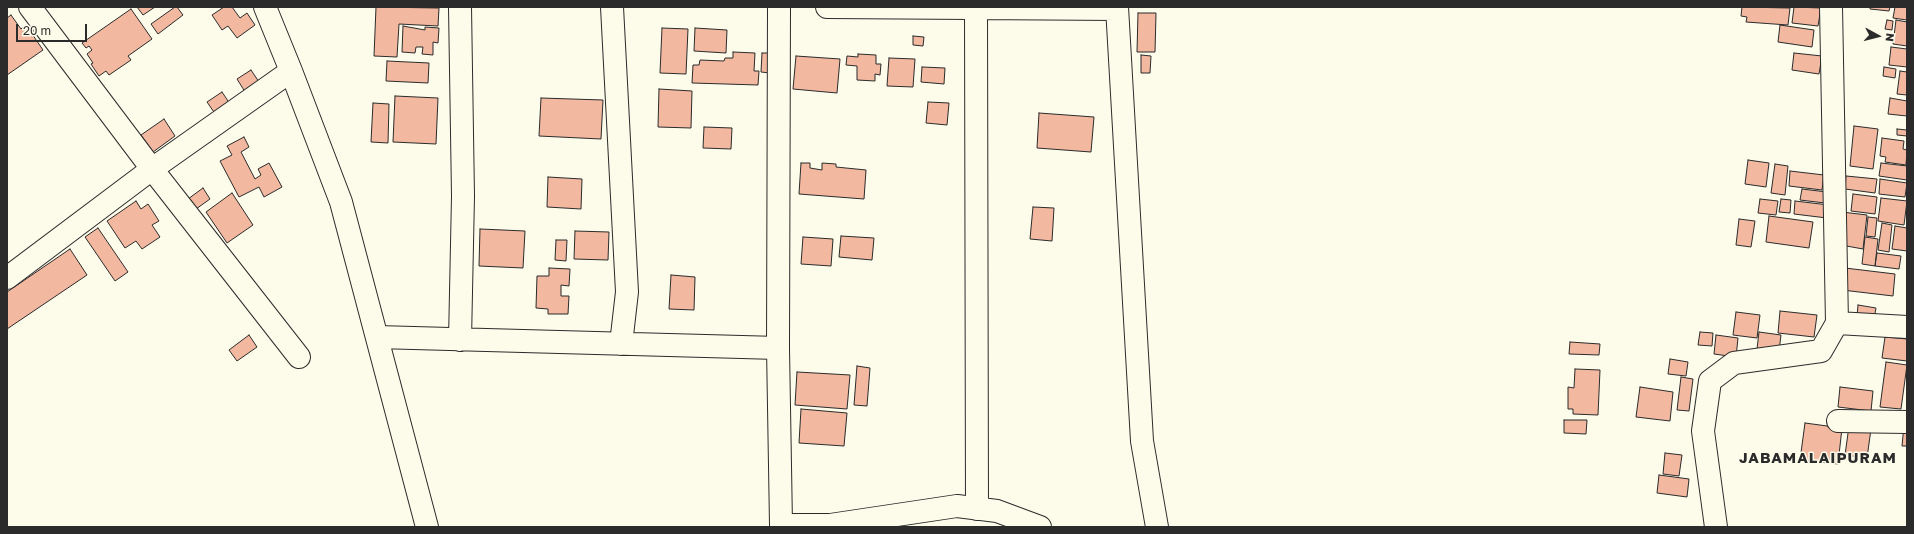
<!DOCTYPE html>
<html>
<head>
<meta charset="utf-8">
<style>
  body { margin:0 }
  #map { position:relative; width:1914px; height:534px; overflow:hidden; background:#fdfbea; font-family:"Golos Text",sans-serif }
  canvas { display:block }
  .frame { position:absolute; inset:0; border:8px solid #2b2b2b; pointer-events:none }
  .north { position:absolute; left:1858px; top:16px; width:40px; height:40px; -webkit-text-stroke:3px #fdfbea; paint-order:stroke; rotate:97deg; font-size:11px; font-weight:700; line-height:16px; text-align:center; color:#2b2b2b }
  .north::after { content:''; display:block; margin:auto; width:14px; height:18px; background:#2b2b2b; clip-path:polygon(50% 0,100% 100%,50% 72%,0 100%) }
  .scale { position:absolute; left:16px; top:24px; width:71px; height:18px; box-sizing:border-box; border:2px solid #2b2b2b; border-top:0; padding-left:5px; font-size:12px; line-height:14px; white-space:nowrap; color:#2b2b2b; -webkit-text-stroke:3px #fdfbea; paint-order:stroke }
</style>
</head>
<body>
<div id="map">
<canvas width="1914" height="534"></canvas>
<div class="frame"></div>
<div class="north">N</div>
<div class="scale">20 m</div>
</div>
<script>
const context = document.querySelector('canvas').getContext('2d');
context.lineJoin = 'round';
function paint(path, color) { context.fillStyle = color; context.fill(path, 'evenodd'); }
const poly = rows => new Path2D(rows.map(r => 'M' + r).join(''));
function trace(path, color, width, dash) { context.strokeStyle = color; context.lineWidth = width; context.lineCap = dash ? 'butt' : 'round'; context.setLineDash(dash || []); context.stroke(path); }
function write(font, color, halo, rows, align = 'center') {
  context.font = font + ' "Golos Text",sans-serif'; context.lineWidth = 3; context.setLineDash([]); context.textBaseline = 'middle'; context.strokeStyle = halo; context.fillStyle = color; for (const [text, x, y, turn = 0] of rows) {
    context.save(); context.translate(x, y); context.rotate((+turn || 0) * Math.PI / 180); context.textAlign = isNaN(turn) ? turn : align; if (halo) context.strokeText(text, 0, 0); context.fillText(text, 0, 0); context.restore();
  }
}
const building = poly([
  [137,7,155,7,143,15,137,7],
  [175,7,177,7,183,15,158,34,151,24,175,7],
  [224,7,232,7,240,18,247,13,255,25,237,38,228,26,222,30,212,15,224,7],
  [376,7,439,8,438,26,399,24,397,57,374,56,376,7],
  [1742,7,1790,8,1788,25,1746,22,1747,17,1741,16,1742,7],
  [1794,7,1821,8,1818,26,1792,23,1794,7],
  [1870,7,1890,7,1889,11,1870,9,1870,7],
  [1895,7,1907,7,1907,20,1893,18,1895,7],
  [131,9,152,39,128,56,131,60,109,75,106,71,99,76,91,64,93,63,87,54,92,50,89,46,86,48,82,43,131,9],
  [1138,13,1156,13,1155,52,1137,52,1138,13],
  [11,15,21,29,26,25,43,50,7,75,7,18,11,15],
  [1887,20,1893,21,1892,30,1885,29,1887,20],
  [1896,20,1907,22,1907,46,1893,44,1896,20],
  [1780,25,1814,30,1812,47,1778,42,1780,25],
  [403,26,425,30,425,27,439,28,438,43,433,42,433,55,422,54,423,47,416,47,415,53,402,52,403,26],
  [662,28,688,29,686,74,660,73,662,28],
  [695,28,727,30,726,53,694,51,695,28],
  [913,36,924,37,923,46,913,45,913,36],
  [1891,47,1907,49,1907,67,1889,65,1891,47],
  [733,52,755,53,754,71,759,71,758,85,692,83,693,65,699,65,700,60,724,61,725,58,733,58,733,52],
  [762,53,771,53,770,73,761,72,762,53],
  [1794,53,1822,56,1819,74,1792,70,1794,53],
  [858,54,876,55,876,64,881,64,880,75,875,74,875,81,857,80,857,66,846,65,847,56,858,57,858,54],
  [1141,55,1151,56,1150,73,1141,73,1141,55],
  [796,56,840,59,837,93,793,89,796,56],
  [889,58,915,59,913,87,887,86,889,58],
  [387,61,429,63,428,83,386,81,387,61],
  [922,67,945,68,944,84,921,82,922,67],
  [1884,67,1896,69,1895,78,1883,76,1884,67],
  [251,70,261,85,247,95,237,79,251,70],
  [1900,71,1907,72,1907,95,1897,94,1900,71],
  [659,89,692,91,691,128,658,127,659,89],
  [222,92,230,104,216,115,207,102,222,92],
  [395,96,438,98,436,144,393,142,395,96],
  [541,98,603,100,601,139,539,136,541,98],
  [1890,98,1907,101,1907,116,1888,114,1890,98],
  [928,102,949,103,947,125,926,123,928,102],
  [373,103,389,104,388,143,371,142,373,103],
  [1039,113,1094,117,1091,152,1037,148,1039,113],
  [164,119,175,136,153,152,141,135,164,119],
  [1854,126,1878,129,1873,169,1850,166,1854,126],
  [704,127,732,128,731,149,703,148,704,127],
  [1897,129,1907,130,1907,136,1897,135,1897,129],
  [244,137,249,147,241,152,255,179,261,175,258,169,269,163,282,187,264,197,259,187,239,197,220,161,232,155,227,146,244,137],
  [1882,138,1904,141,1903,149,1907,150,1906,165,1885,162,1886,157,1880,156,1882,138],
  [1748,160,1769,163,1766,187,1745,184,1748,160],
  [801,163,810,163,810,168,822,170,822,163,836,164,836,167,866,170,864,199,799,194,801,163],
  [1881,163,1907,166,1907,180,1879,176,1881,163],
  [1775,164,1788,166,1785,195,1771,193,1775,164],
  [1790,171,1824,175,1822,190,1789,186,1790,171],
  [1846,176,1877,179,1875,193,1845,189,1846,176],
  [548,177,582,179,581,209,547,207,548,177],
  [1880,179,1907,183,1905,197,1879,194,1880,179],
  [203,188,210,199,196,209,188,199,203,188],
  [1802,189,1827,192,1825,203,1800,200,1802,189],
  [232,193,253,225,227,243,206,212,232,193],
  [1853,194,1877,197,1875,214,1851,211,1853,194],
  [1881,198,1907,201,1904,225,1878,221,1881,198],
  [1760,199,1778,201,1776,215,1758,213,1760,199],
  [1781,199,1791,200,1790,213,1779,212,1781,199],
  [136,201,141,209,148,204,159,221,152,225,160,237,142,249,136,241,125,248,107,221,136,201],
  [1795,201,1829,205,1827,218,1794,214,1795,201],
  [1033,207,1054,208,1052,241,1030,239,1033,207],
  [1842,212,1867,215,1863,249,1841,245,1842,212],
  [1769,216,1813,222,1809,248,1766,242,1769,216],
  [1868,217,1877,218,1875,237,1866,236,1868,217],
  [1739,219,1755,221,1751,247,1736,245,1739,219],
  [1882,223,1892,225,1889,252,1878,250,1882,223],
  [1895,226,1907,228,1907,251,1892,249,1895,226],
  [98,228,128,272,115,281,85,237,98,228],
  [480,229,525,231,523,268,479,266,480,229],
  [575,231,609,232,608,260,574,259,575,231],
  [841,236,874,238,872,260,839,257,841,236],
  [803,237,833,239,831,266,801,264,803,237],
  [1865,237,1878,239,1875,266,1862,264,1865,237],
  [556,240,567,240,566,261,555,260,556,240],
  [70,249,87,275,7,329,7,292,70,249],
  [1877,253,1901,256,1899,269,1875,266,1877,253],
  [549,268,570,269,569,286,561,285,561,296,569,296,568,314,548,314,548,309,536,308,537,276,549,276,549,268],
  [1845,268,1895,274,1893,296,1842,290,1845,268],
  [671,275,695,277,694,310,669,309,671,275],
  [1858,305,1876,308,1874,319,1857,317,1858,305],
  [1780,311,1817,315,1814,337,1778,333,1780,311],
  [1736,312,1760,315,1757,338,1733,335,1736,312],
  [1700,332,1713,333,1712,346,1698,345,1700,332],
  [1759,332,1781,335,1779,351,1757,349,1759,332],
  [249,335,257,347,237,361,229,350,249,335],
  [1716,335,1738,338,1736,357,1714,354,1716,335],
  [1885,337,1907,339,1907,361,1882,358,1885,337],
  [1570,342,1600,344,1599,355,1569,354,1570,342],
  [1670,359,1688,362,1686,376,1668,374,1670,359],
  [1886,362,1907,365,1901,409,1880,407,1886,362],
  [857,366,870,368,867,406,854,405,857,366],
  [1575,369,1600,370,1598,415,1573,414,1573,409,1568,409,1568,387,1574,388,1575,369],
  [797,372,850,375,847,409,795,405,797,372],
  [1681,377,1693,379,1689,411,1677,410,1681,377],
  [1640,387,1673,392,1670,421,1636,417,1640,387],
  [1840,387,1873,391,1871,411,1838,407,1840,387],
  [801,409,847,413,844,446,799,443,801,409],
  [1564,420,1587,420,1586,434,1564,433,1564,420],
  [1805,423,1842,428,1838,464,1800,460,1805,423],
  [1904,425,1907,425,1907,446,1902,446,1904,425],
  [1849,426,1871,429,1867,458,1845,455,1849,426],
  [1665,453,1682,455,1679,476,1663,474,1665,453],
  [1659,475,1689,479,1687,497,1657,493,1659,475]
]);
paint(building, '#f2b8a0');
trace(building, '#2b2b2b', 1);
const minor = poly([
  [30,7,152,169,299,357],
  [265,7,291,71,341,202,427,527],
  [612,7,627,292,621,344],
  [779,7,778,348,781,525,830,525,957,506,997,511,1040,527],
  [827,7,1117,9],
  [1117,7,1142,441,1157,527],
  [1831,7,1837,323],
  [976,8,977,509],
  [7,278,152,169,291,71],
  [377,337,778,348],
  [460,340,463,196,460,7],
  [1838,421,1907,422],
  [1716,527,1703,431,1710,381,1734,363,1821,351,1837,323,1907,327]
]);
trace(minor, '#2b2b2b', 24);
trace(minor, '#fdfbea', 22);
context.letterSpacing = '1px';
write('bold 15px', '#2b2b2b', '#fdfbea', [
  ["JABAMALAIPURAM",1818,458]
]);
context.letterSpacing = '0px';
</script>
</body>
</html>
